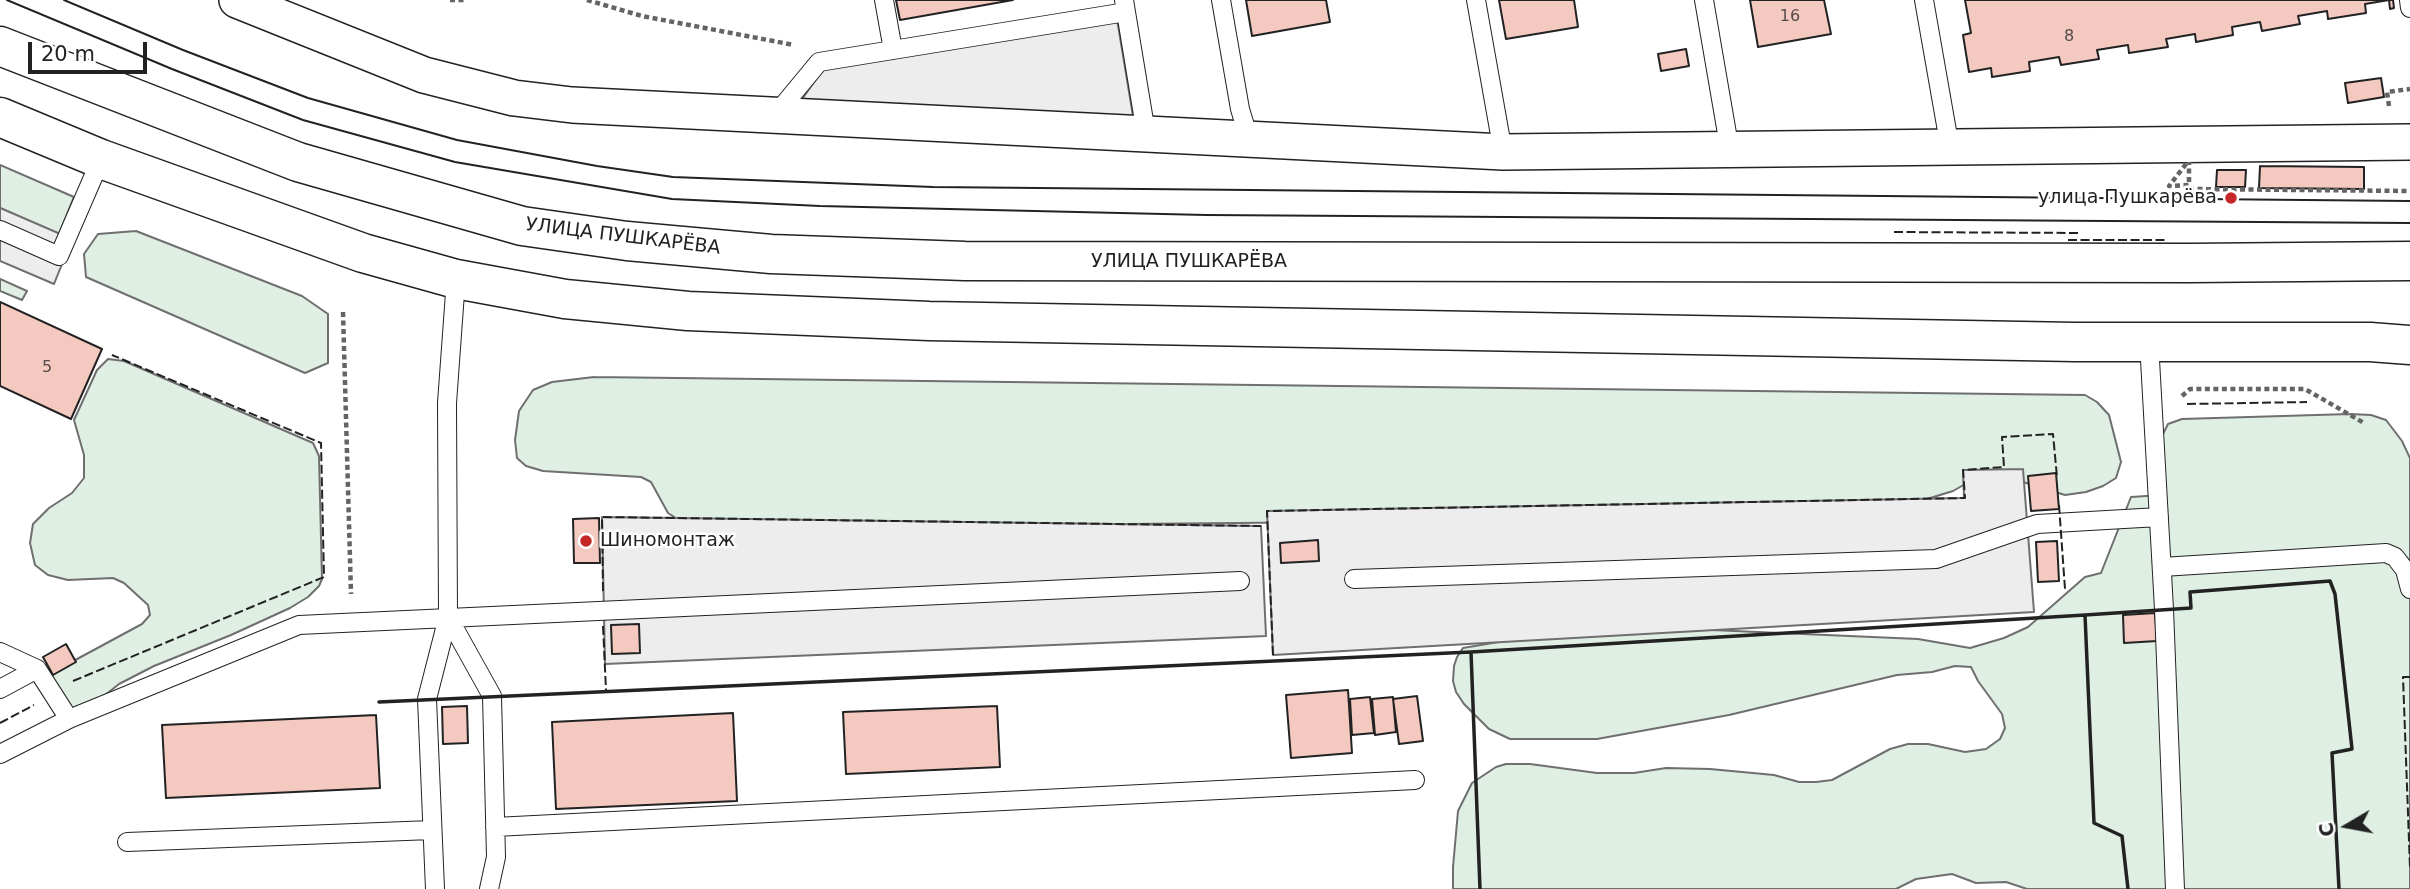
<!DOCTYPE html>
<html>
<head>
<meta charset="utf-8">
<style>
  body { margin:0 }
  #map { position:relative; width:2410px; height:889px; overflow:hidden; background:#fff; font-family:"DejaVu Sans",sans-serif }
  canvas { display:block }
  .north { position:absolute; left:2312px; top:791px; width:70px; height:70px; -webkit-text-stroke:5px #fff; paint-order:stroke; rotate:260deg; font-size:19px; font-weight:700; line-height:28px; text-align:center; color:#222 }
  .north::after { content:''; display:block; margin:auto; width:24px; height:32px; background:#222; clip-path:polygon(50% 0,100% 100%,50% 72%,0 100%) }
  .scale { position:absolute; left:28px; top:42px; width:119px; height:32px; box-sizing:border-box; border:4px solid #222; border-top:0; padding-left:9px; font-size:21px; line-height:24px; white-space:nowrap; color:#222; -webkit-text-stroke:5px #fff; paint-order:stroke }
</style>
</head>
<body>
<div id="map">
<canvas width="2410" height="889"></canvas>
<div class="north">С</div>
<div class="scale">20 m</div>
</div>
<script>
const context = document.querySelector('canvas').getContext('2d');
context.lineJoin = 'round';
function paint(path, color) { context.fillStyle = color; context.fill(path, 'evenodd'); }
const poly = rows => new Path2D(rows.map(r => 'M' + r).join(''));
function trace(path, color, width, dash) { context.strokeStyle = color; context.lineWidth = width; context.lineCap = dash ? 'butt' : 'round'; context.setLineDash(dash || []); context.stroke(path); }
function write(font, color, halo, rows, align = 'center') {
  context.font = font + ' "DejaVu Sans",sans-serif'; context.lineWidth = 5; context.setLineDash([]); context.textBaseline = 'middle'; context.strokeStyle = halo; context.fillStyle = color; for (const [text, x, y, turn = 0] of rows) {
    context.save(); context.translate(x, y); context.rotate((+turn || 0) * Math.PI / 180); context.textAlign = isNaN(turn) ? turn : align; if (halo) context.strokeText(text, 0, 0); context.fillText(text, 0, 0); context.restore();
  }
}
const green = poly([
  [0,165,74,197,59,234,0,208,0,165],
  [136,231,302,296,328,314,328,363,305,373,86,277,84,254,98,234,136,231],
  [0,279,27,291,22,300,0,291,0,279],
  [108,359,124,361,313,443,319,456,322,579,319,586,308,597,290,608,231,635,154,666,119,684,95,703,74,714,48,680,53,672,142,624,150,615,148,605,124,583,113,578,68,580,48,575,35,565,30,543,33,524,49,508,72,493,84,478,84,455,74,420,97,370,108,359],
  [594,377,2085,395,2097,402,2109,415,2121,462,2116,478,2103,486,2086,492,2065,495,2010,478,1974,479,1953,491,1914,503,1342,522,702,528,682,522,668,513,651,482,641,477,543,471,526,466,517,458,515,440,519,411,533,390,552,382,594,377],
  [2350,414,2371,415,2386,420,2402,441,2410,458,2410,889,2027,889,2006,882,1976,883,1952,874,1916,879,1896,889,1453,889,1453,867,1458,811,1472,783,1496,767,1506,764,1530,764,1597,773,1634,773,1666,768,1710,769,1774,775,1799,782,1816,782,1832,780,1890,749,1908,744,1928,744,1965,752,1986,749,2000,739,2005,728,2002,714,1978,681,1971,667,1955,666,1932,672,1897,675,1729,715,1597,739,1510,739,1489,729,1464,704,1456,692,1453,681,1454,666,1457,657,1463,648,1575,629,1643,627,1918,639,1970,648,2004,638,2028,627,2085,577,2101,573,2131,497,2162,495,2163,434,2168,424,2182,419,2350,414]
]);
paint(green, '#e0efe3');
trace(green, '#6f6f6f', 2);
const parking = poly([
  [1117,19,1133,116,800,102,827,64,1117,19],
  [0,208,72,239,54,284,0,261,0,208],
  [2023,469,2034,612,1273,655,1267,511,1964,498,1963,470,2023,469],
  [602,517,1261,526,1266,636,605,664,602,517]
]);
paint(parking, '#ededed');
trace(parking, '#6f6f6f', 2);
const building = poly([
  [896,0,1013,0,900,20,896,0],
  [1246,0,1326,0,1330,22,1252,36,1246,0],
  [1499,0,1574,0,1578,27,1506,39,1499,0],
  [1750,0,1824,0,1831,34,1758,47,1750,0],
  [1965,0,2393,0,2394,8,2390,9,2389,0,2365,4,2366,13,2328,19,2327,11,2298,16,2300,24,2262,31,2260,22,2232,27,2233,35,2196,42,2195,34,2166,39,2168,47,2129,53,2128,45,2097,50,2099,59,2061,65,2059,57,2029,62,2030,71,1992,77,1991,68,1969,72,1963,35,1971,33,1965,0],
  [1686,49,1689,66,1661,71,1658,54,1686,49],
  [2381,78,2384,97,2348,103,2345,83,2381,78],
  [2260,166,2364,167,2364,189,2259,188,2260,166],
  [2217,170,2246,170,2245,187,2216,187,2217,170],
  [0,302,102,349,71,419,0,386,0,302],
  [2056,473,2059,509,2031,511,2028,476,2056,473],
  [599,518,600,563,574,563,573,519,599,518],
  [1318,540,1319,561,1281,563,1280,543,1318,540],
  [2057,541,2059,581,2038,582,2036,542,2057,541],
  [2155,613,2157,641,2124,643,2123,615,2155,613],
  [639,624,640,653,612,654,611,625,639,624],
  [66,644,76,662,53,675,43,657,66,644],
  [1348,690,1352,753,1291,758,1286,695,1348,690],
  [1417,696,1423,741,1399,744,1393,699,1417,696],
  [1370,697,1374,733,1352,735,1350,699,1370,697],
  [1393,697,1396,732,1375,735,1372,699,1393,697],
  [467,706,468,743,443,744,442,707,467,706],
  [997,706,1000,767,846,774,843,712,997,706],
  [733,713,737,801,556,809,552,722,733,713],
  [376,715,380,788,166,798,162,725,376,715]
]);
paint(building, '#f3c9c0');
trace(building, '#222', 2);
const service = poly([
  [884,0,893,50],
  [1124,0,1146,133],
  [1221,0,1240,109,1249,139],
  [1476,0,1503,152],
  [1704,0,1730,151],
  [1924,0,1950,148],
  [2409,0,2410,8],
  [776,114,819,62,1126,12],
  [0,230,59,256,101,159],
  [2149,342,2164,609,2175,889],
  [2162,567,2386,553,2395,557,2405,570,2410,589],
  [1354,579,1936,559,2037,524,2159,517],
  [448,617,492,696,496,857,489,889],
  [0,652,37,669,0,689],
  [37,669,69,719],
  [0,754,69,719,299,625,1240,581],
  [495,827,1415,780],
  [127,842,431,830],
  [435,889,427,699,448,617,447,403,456,279]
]);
const minor = poly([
  [237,0,424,75,514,98,572,105,1503,152,2410,142]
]);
const primary = poly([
  [0,46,298,162,522,226,627,241,771,254,965,261,2190,263,2410,261],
  [0,117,101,159,363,253,456,279,565,299,688,311,929,321,2075,342,2370,342,2410,345]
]);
trace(service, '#222', 20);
trace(minor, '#222', 38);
trace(primary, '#222', 41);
trace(poly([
  [450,0,466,0],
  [587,0,642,16,794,45],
  [2389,106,2387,92,2410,89],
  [2189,160,2189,185,2169,186,2189,160],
  [2189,189,2410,191],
  [343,312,351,594],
  [2182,396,2190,389,2305,389,2364,423]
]), '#646464', 4.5, [5, 3.5]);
trace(service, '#fff', 18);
trace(minor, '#fff', 35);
trace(primary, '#fff', 38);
trace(poly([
  [7,0,172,69,303,120,455,162,672,199,820,206,1206,215,2410,223],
  [64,0,183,50,308,98,457,140,597,166,673,177,933,187,2410,201]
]), '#222', 2);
trace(poly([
  [1894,232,2081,233],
  [2068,240,2167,240],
  [2187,404,2307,402],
  [2059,505,2065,589],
  [603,591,602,517,1261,526],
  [603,626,606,690],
  [1273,655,1267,511,1965,498,1963,470,2004,467,2002,437,2053,434,2057,477],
  [2410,677,2403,677,2410,868],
  [73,681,324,577,321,443,112,355],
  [0,723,34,705]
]), '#222', 2, [9, 3.5]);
trace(poly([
  [2085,615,2094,823,2122,836,2128,889],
  [1471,652,1480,889],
  [379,702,1471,652,2085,615,2191,608,2190,592,2330,581,2335,594,2352,749,2332,753,2339,889]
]), '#222', 3.5);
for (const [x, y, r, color] of [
  [2231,198,7,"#c62828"],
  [586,541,7,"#c62828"]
]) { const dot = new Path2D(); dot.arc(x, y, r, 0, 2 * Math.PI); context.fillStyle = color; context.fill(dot); trace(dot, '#fff', 2.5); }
write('16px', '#564c4a', null, [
  ["16",1790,17],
  ["8",2069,37],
  ["5",47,368]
]);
write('19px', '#222', '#fff', [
  ["улица Пушкарёва",2217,198],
  ["Шиномонтаж",600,541,"left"]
], 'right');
write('19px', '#222', '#fff', [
  ["УЛИЦА ПУШКАРЁВА",623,237,7],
  ["УЛИЦА ПУШКАРЁВА",1189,262]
]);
</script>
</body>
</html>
